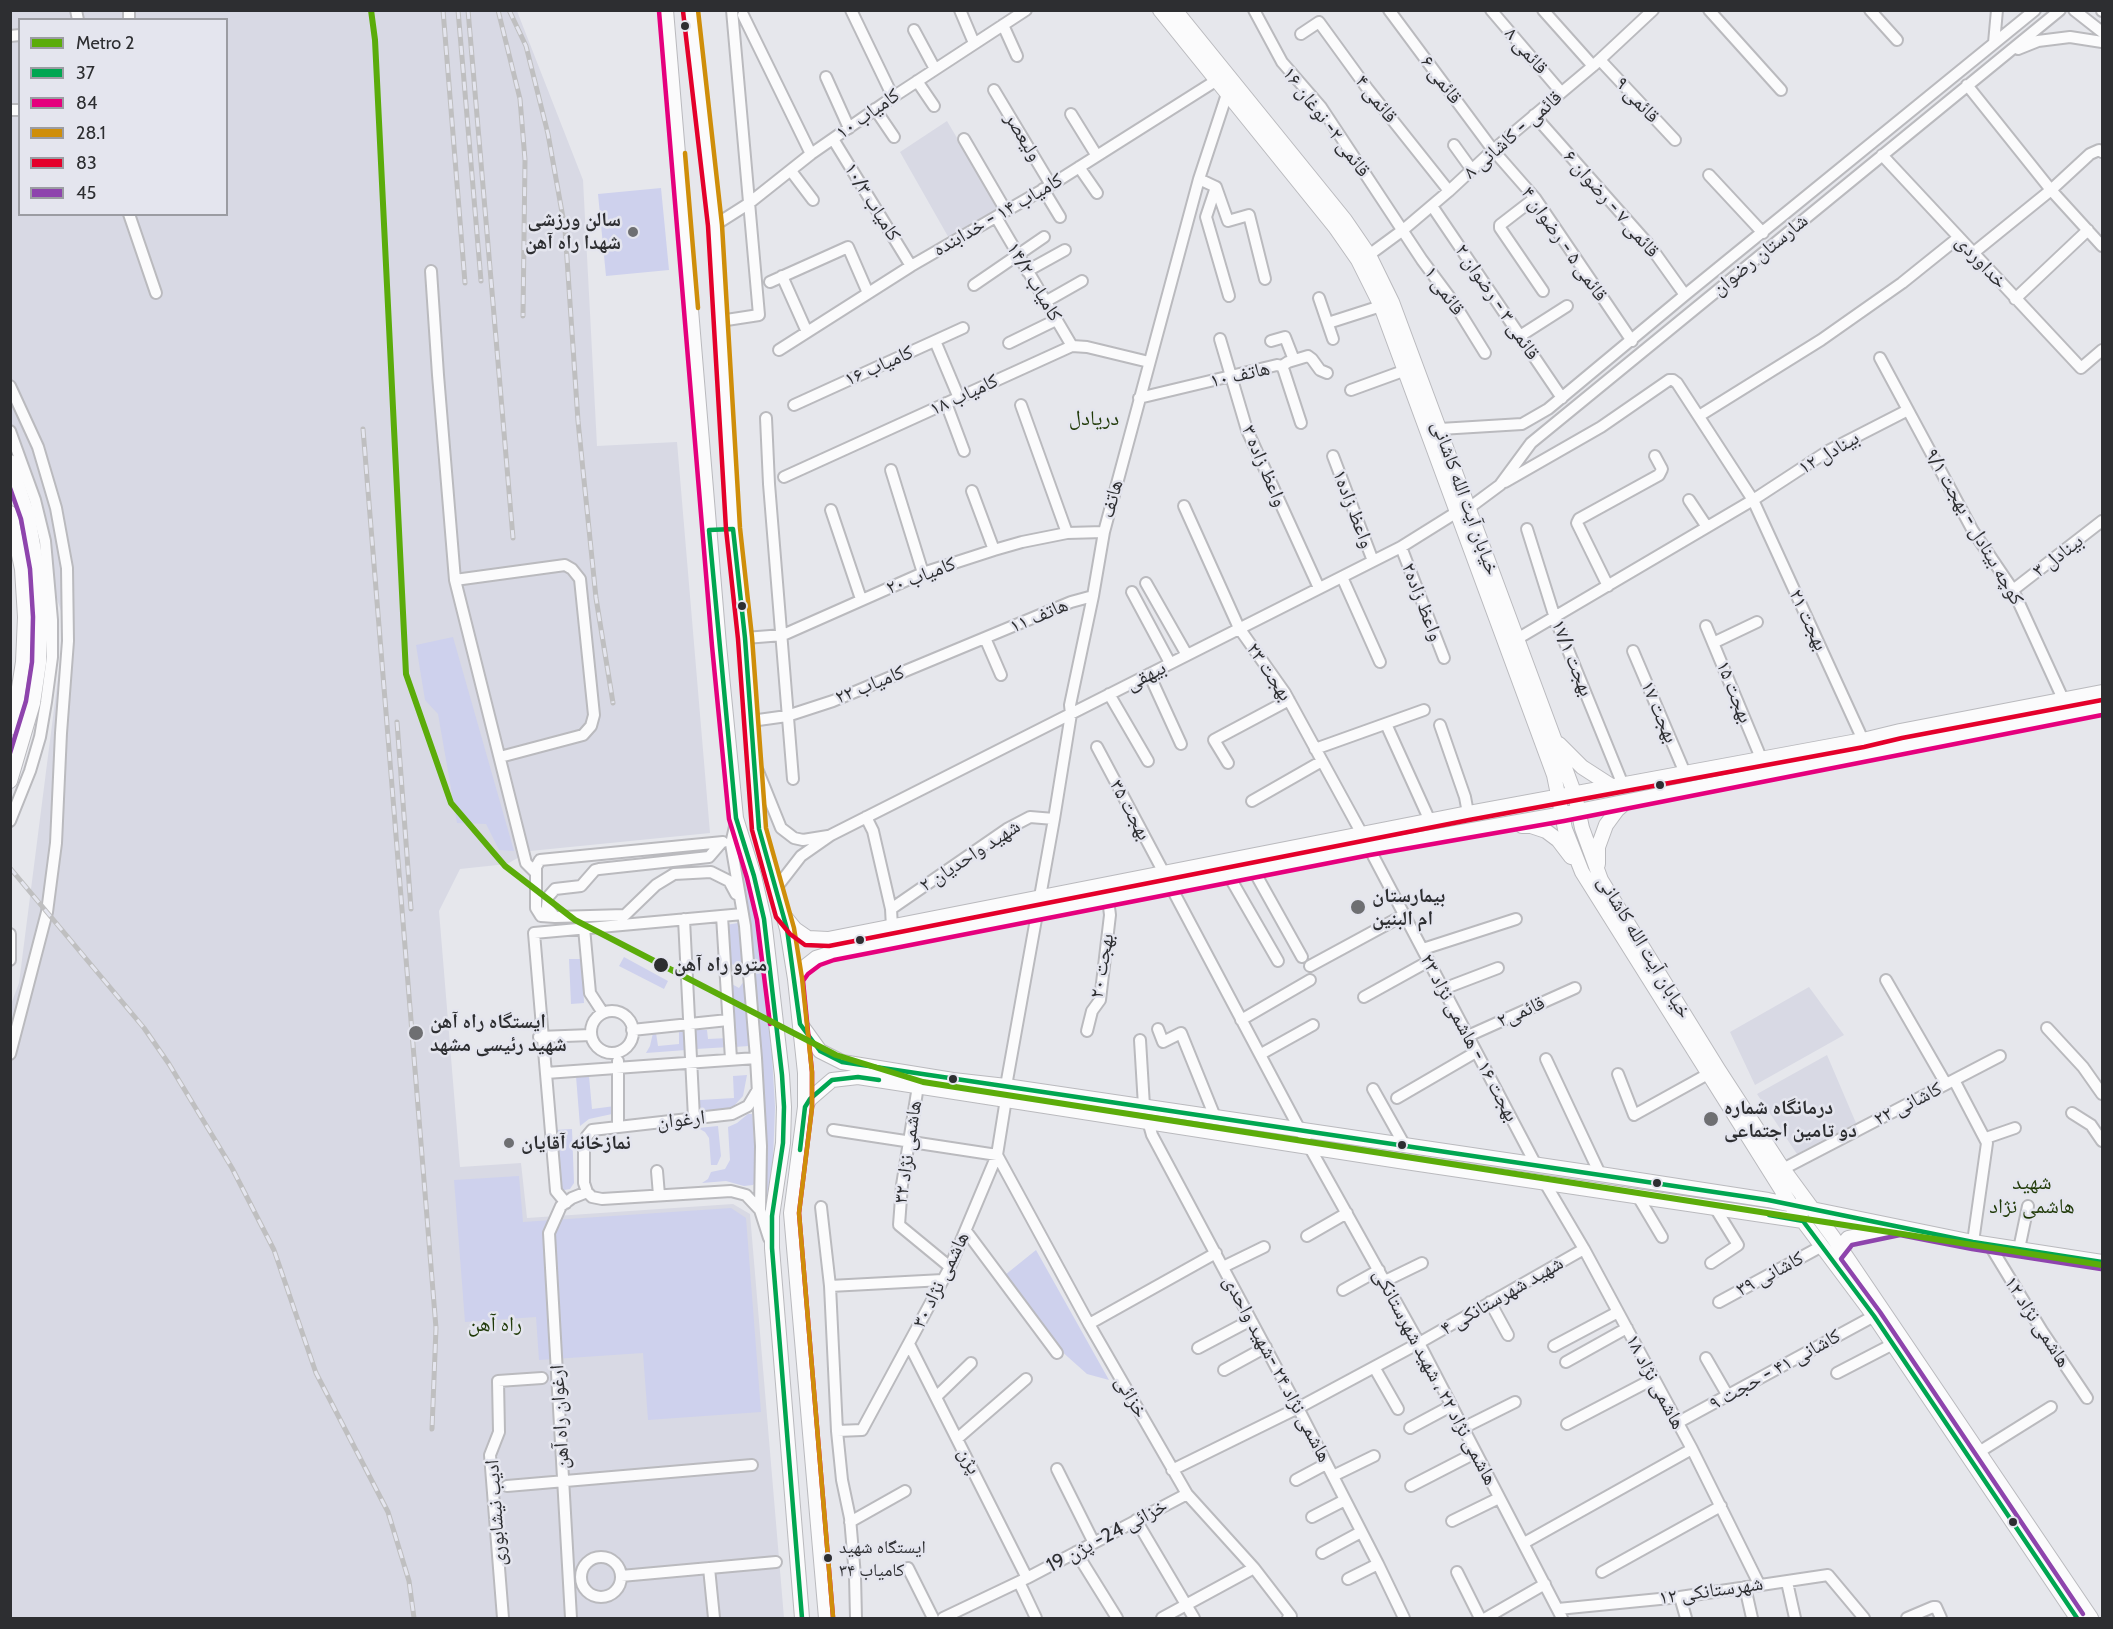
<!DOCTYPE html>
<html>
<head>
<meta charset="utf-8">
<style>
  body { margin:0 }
  #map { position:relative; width:2113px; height:1629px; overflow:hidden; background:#e6e7ec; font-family:Cabin,sans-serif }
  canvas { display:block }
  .frame { position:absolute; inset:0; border:12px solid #2d2e31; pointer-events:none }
  .legend { position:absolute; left:18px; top:18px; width:210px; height:198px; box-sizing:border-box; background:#e4e5ee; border:2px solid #9b9ca2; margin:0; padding:8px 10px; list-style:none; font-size:18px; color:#2d2e31 }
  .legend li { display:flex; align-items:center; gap:12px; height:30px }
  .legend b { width:30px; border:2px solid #9b9ca2 }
</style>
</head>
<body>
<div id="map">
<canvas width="2113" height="1629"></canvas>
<div class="frame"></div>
<ul class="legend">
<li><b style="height:8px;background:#5bac0a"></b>Metro 2</li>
<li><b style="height:8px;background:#00a651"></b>37</li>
<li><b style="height:8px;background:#e5007d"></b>84</li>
<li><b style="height:8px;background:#cf8e0a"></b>28.1</li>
<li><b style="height:8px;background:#e4002b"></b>83</li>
<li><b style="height:8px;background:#8e44ad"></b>45</li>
</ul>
</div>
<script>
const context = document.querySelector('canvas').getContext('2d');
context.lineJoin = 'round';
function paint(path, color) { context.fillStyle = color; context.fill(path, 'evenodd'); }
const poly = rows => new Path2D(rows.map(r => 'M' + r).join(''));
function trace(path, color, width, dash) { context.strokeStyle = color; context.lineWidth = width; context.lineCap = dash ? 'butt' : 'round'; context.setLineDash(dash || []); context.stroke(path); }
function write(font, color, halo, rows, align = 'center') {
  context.font = font + ' Cabin,"Noto Naskh Arabic",sans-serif'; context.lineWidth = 5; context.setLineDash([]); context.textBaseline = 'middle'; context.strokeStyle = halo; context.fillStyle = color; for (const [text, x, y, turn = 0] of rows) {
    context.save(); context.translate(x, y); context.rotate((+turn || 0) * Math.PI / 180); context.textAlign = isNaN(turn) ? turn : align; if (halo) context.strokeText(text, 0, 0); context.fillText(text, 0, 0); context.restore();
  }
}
paint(poly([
  [11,11,517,11,583,180,597,446,677,442,710,833,530,851,507,864,460,869,439,911,460,1167,521,1163,527,1218,733,1204,750,1214,784,1618,11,1618,10,1007,19,983,65,623,11,461],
  [20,20,226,20,226,214,20,214],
  [947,121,1000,211,950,240,900,152],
  [1809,987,1844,1035,1755,1085,1730,1032],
  [1827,1055,1856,1123,1797,1154,1757,1094]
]), '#d8d9e4');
paint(poly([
  [661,188,669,270,606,276,598,194],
  [453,637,514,851,499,850,486,824,457,823,438,714,425,700,416,645],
  [736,849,749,886,760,944,772,1055,775,1107,773,1162,767,1215,764,1088,750,926],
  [738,923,743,970,728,962,726,925],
  [624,957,668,981,664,989,619,966],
  [569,959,582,959,584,1003,571,1004],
  [744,981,749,1046,734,1047,730,983,739,988],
  [695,1030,707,1030,708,1039,728,1038,729,1047,696,1049],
  [679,1031,686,1031,686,1050,646,1053,650,1046,653,1033,656,1033,658,1046,679,1044],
  [747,1075,743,1096,733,1107,723,1110,707,1111,700,1107,700,1100,734,1098,733,1076],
  [576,1076,589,1076,592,1109,615,1106,612,1114,589,1119,580,1126],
  [748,1114,752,1114,753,1121,756,1181,753,1185,744,1186,726,1181,702,1183,708,1179,711,1172,725,1169,730,1160,728,1127,737,1123],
  [718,1126,721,1156,717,1165,711,1165,709,1138,705,1132,698,1128],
  [572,1129,574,1183,570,1189,559,1191,555,1130],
  [519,1176,523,1222,731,1208,746,1218,761,1412,648,1420,643,1353,539,1360,536,1317,465,1322,454,1180],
  [1036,1250,1109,1380,1087,1374,1059,1349,1005,1275]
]), '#ced1ed');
const minor = poly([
  [76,10,78,20],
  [129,10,129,20],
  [851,10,893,97],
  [960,10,974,43],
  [1254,10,1282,62,1321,107,1422,260,1454,303,1485,353],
  [1389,10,1493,150,1535,198,1632,341],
  [1491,10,1561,92],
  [1543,10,1593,66],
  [1709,10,1781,90],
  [1870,10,1897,40],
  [2074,10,2102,32],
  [2102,10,2102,11],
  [743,15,811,154],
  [1003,25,1017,56],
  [914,30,935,69],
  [1301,34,1319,22,1367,88,1449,191],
  [10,36,20,35],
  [1994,43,1997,10],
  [2018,49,2038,41,2070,37,2102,42],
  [1600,60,1675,140],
  [826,77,849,128],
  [917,81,934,106],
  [1967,85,2051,190,2102,246],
  [994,90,1051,185],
  [875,109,894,137],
  [10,110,20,110],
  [1071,114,1097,156],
  [1534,115,1650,246,1685,295],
  [833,139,911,266],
  [964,139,1006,211],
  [1454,145,1472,170],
  [1882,155,2081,368,2102,350],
  [1079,167,1097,193],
  [791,171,813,200],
  [1709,175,1763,233],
  [1199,179,1216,187,1228,221,1249,215,1265,279],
  [1216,187,1206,217,1229,296],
  [1043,189,1060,217],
  [1535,198,1500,225,1500,228,1543,291],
  [1432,206,1562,398],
  [129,214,156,293],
  [996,217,1072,346],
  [715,225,748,204,811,154,893,97,1026,10],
  [1972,254,2051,190,2090,154,2099,150,2102,152],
  [1369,255,1403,230,1449,191,1493,150,1593,66,1653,10],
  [431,271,438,375,455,580,526,863,536,873],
  [1027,271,1065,250],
  [782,276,807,332],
  [770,282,848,247,868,293],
  [974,285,1044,237],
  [1319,298,1333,339],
  [2015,299,2088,230],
  [1045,302,1082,281],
  [720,321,759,315,732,10],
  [1328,323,1381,306],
  [1520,336,1567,306],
  [1220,339,1247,430,1319,588],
  [935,341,959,398],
  [1271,341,1285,337,1294,360],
  [1009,343,1056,320],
  [779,350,911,266,1051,185,1217,80],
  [1880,358,1973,531,2013,590,2063,699],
  [1282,366,1288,362,1308,356,1312,359,1320,370,1327,373],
  [10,386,38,447,56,508,67,568,68,641,61,733,56,843,47,912,10,1054],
  [1351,390,1406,370],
  [1139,398,1277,365,1282,366,1284,371,1301,423],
  [946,403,964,451],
  [794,405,963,328],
  [1021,405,1067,533],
  [1699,416,1821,340,1902,283,1958,238],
  [766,418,769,484,793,779],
  [1440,429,1522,424,1548,409,1685,295,2035,10],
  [10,431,35,500,45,541,52,620,52,657,46,702,40,737,30,771,10,821],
  [1333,456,1373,561],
  [891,470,923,573],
  [784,477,1072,346,1087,347,1149,362],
  [1505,482,1601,427,1669,380,1673,380,1677,383,1753,500,1863,740],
  [972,491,994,550],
  [1689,500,1707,527],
  [1184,506,1239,628,1285,693,1362,834],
  [831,510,861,599],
  [1527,529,1555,618,1623,785],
  [1401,547,1444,658],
  [1342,577,1380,662],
  [455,580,565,565,572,569,580,579,594,715,591,726,583,735,500,757],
  [1146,583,1187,655],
  [1608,586,1577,523,1579,519,1659,475,1662,469,1655,456],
  [2013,590,2102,521],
  [1132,592,1170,663],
  [1706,626,1761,758],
  [745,638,783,635,923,573,994,550,1022,542,1067,533,1104,532],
  [985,638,1001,675],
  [1517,639,1753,500,1828,451,1908,410],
  [1713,643,1757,622],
  [1633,651,1685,773],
  [1149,674,1181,744],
  [1109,694,1148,761],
  [751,721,787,716,833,701,1071,602,1093,596],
  [1386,724,1430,821],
  [1440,725,1465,797,1468,813],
  [1097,747,1164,873],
  [1315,749,1424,710],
  [1228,763,1214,740,1289,700],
  [758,771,781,828,794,838,803,840,828,836],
  [1252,801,1322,761],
  [866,817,873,831,891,909,892,927],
  [736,822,731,844,745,926,756,1058,761,1146,760,1210,769,1238],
  [721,843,709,857,599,869,595,870,581,886,555,889,548,897,547,907,555,917,625,915,656,885,674,874,711,872,729,881,736,894],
  [1369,848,1536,1165],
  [1254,871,1302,957],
  [1229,876,1278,961],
  [777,887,801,856,831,835,1401,547,1457,512,1469,508,1500,485,1531,443,2060,10],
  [1171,887,1300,1130,1419,1343,1562,1618],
  [891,909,1007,829,1030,817,1054,819],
  [722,916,731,1059],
  [555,917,541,916,536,908,536,867,540,860,723,842],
  [684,919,694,1118],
  [584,928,590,993,603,1013],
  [10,934,10,960],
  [1423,949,1516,919],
  [1310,966,1404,915],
  [1886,980,1946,1084],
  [1443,989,1498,968],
  [1364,997,1429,961],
  '591 1032a21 21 0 1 1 42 0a21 21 0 1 1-42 0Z',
  [1241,1020,1310,980],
  [2047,1028,2083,1067,2102,1094],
  [1158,1029,1163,1042,1181,1033,1215,1117],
  [632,1030,728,1020],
  [1087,1031,1092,1011,1100,1000,1110,915,1108,899],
  [1468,1036,1575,988],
  [539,1037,591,1035],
  [1140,1040,1144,1106],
  [1261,1054,1313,1025],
  [1546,1059,1600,1174],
  [618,1061,618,1126],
  [546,1073,756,1058],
  [1618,1074,1634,1115,1708,1074],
  [1954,1080,1987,1143,1973,1242],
  [918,1086,902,1185,899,1225,950,1267],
  [1006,1086,1054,819,1071,714,1070,705,1093,596,1104,532,1199,179,1227,94,1231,90],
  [1373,1089,1405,1146],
  [1397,1098,1476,1052],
  [2072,1113,2091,1125,2102,1141],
  [1148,1121,1152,1135,1298,1408,1378,1564,1404,1618],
  [833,1130,997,1155,1089,1324,1187,1494,1254,1568,1291,1616,1288,1618],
  [1986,1138,2015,1128],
  [1783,1169,2000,1056],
  [657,1171,659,1195],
  [1545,1183,1584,1249,1692,1449,1759,1584],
  [587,1192,584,1183,584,1145,587,1136,592,1130,732,1114,748,1106,757,1091],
  [587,1192,592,1197,602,1199,731,1191,746,1195,760,1210],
  [1637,1195,1662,1237],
  [566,1203,556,1191,534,933,743,914],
  [821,1207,830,1286,837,1431,842,1480,850,1518,855,1576,856,1618],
  [966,1231,1057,1353],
  [1307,1236,1347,1213],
  [1989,1244,2042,1331,2087,1398],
  [2019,1249,2028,1206],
  [1711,1263,1738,1245,1714,1206],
  [1223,1267,1264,1247],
  [1385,1281,1422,1263],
  [830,1286,943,1280],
  [1343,1290,1379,1270],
  [1490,1302,1508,1335],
  [1719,1302,1822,1246],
  [1089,1324,1216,1253],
  [909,1344,1027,1578],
  [1554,1346,1618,1312],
  [1198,1348,1251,1320],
  [1706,1358,1728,1396],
  [1566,1362,1627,1328],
  [1374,1367,1398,1409],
  [1224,1370,1266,1347],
  [1837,1373,1893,1344],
  [936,1397,971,1363],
  [1677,1423,1874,1316],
  [1567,1424,1653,1379],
  [1410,1428,1451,1406],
  [1463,1428,1515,1402],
  [837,1431,862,1430,950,1267,997,1155,1006,1099],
  [958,1438,1026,1379],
  [1979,1452,2051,1407],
  [1057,1469,1094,1543],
  [1172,1470,1298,1408,1419,1343,1584,1249],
  [1333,1476,1374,1456],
  [1296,1480,1326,1464],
  [507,1486,752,1465],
  [1411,1486,1475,1453],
  [1312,1517,1345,1500],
  [1136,1520,1194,1618],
  [1452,1521,1499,1498],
  [850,1522,905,1491],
  [1524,1543,1692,1449],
  [1076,1552,1117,1618],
  [1322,1553,1361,1532],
  '581 1577a20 20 0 1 1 40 0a20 20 0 1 1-40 0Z',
  [709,1568,714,1618],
  [908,1568,933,1618],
  [1457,1572,1480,1618],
  [1602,1572,1721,1506],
  [621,1576,776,1562],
  [1348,1579,1378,1564],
  [1019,1582,1036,1618],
  [1787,1582,1795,1618],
  [1745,1587,1752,1618],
  [1680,1597,1686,1618],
  [1558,1609,1680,1597,1828,1575,1864,1618],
  [503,1618,490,1455,499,1432,498,1381,542,1378],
  [571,1618,549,1233,561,1206,572,1198,587,1192],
  [943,1618,1027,1578,1187,1494],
  [1162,1618,1254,1568],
  [1486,1618,1545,1584],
  [1907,1618,1933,1607,1936,1607,1941,1618]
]);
const major = poly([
  [666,10,719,645,736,818,754,876,764,919,782,1075,784,1107,783,1143,772,1216,772,1248,802,1618],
  [690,10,715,225,733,529,745,638,759,829,787,929,795,979,805,1073,805,1107,791,1213,826,1618],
  [1160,10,1335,227,1358,260,1381,306,1554,775,1565,829,1582,872,1791,1205,1874,1316,2077,1618],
  [1175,10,1345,220,1369,255,1392,302,1575,795,1582,828,1601,880,1718,1069,1783,1169,1833,1237,2091,1618],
  [10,462,28,517,37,568,41,617,39,663,33,703,10,781],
  [10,513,22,569,25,617,23,662,17,700,10,728],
  [1559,744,1582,767,1613,787],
  [1522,826,1531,826,1546,831,1558,840,1571,857],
  [1598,864,1598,847,1606,825,1617,810,1626,802],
  [786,918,795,929,808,938,828,939,1468,813,1863,740,1900,731,2102,692],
  [795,979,802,969,816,958,832,953,1369,848,1563,814,2102,707],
  [802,1026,820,1051,842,1062,953,1080,1006,1086,1600,1174,1768,1200,1973,1242,2102,1262],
  [805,1107,810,1099,832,1080,858,1077,1399,1161,1803,1221],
  [1836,1253,1848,1238,1893,1228]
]);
trace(minor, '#bababe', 14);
trace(major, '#bababe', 16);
trace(minor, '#fbfbfc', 10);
trace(major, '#fbfbfc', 14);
const rail = poly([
  [443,10,465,283],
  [458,10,481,281],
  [468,10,513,538],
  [498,10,520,99,525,160,523,316],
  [509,10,526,46,548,134,565,229,578,421,596,598,613,703],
  [363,429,436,1328,432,1429],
  [397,722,411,909],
  [10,868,144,1028,169,1064,232,1168,274,1250,316,1373,388,1512,409,1581,414,1618]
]);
trace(rail, '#bfbfc0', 5);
trace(rail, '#e4e5ee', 3, [9]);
trace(poly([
  [800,1150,805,1107,810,1099,832,1080,858,1077,879,1080],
  [1769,1215,1803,1221,1874,1316,2077,1618],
  [802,1618,772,1248,772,1216,783,1143,784,1107,782,1075,764,919,754,876,736,818,709,530,733,529,745,638,759,829,787,929,800,1024,820,1051,842,1062,1768,1200,1973,1242,2102,1262]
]), '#00a651', 4.5);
trace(poly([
  [659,11,712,646,729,819,747,878,757,920,770,1024],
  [833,1617,799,1213,812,1107,812,1072,803,981,808,974,820,965,834,960,1370,855,1564,821,2102,715]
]), '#e5007d', 4.5);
trace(poly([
  [698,10,722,225,740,528,752,637,766,828,794,928,802,978,812,1072,812,1108,799,1213,833,1617],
  [685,153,698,308]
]), '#cf8e0a', 4.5);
trace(poly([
  [683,11,708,226,726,529,738,639,752,830,776,917,790,934,805,945,829,946,1469,820,1864,747,1902,738,2102,700]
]), '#e4002b', 4.5);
trace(poly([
  [10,488,21,519,30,569,33,617,32,662,26,701,10,753],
  [2083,1614,1880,1312,1841,1259,1852,1245,1900,1235,1972,1249,2101,1269]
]), '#8e44ad', 4.5);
trace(poly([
  [371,10,375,40,406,674,451,803,505,866,575,920,836,1055,923,1082,2102,1265]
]), '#5bac0a', 6);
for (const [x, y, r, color] of [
  [685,26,5,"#2d2e31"],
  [633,232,6,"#6e6f72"],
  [742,606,5,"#2d2e31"],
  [1660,785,5,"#2d2e31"],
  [1358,907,8,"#6e6f72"],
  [860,940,5,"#2d2e31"],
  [661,965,8,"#2d2e31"],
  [416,1033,8,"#6e6f72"],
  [953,1079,5,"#2d2e31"],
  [1711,1119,8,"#6e6f72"],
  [509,1143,6,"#6e6f72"],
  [1402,1145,5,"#2d2e31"],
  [1657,1183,5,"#2d2e31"],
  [2013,1522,5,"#2d2e31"],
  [828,1558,5,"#2d2e31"]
]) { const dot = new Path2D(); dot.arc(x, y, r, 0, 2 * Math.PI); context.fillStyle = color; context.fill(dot); trace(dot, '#e4e5ee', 2); }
write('18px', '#2d2e31', '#e4e5ee', [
  ["ایستگاه شهید",839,1548],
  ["کامیاب ۳۴",839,1571]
], 'left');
write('20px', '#2d2e31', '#e4e5ee', [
  ["قائمی ۸",1526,51,49],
  ["قائمی ۶",1441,80,53],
  ["قائمی ۴",1376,99,52],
  ["قائمی ۹",1637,100,47],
  ["کامیاب ۱۰",868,114,-35],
  ["قائمی ۲- نوغان ۱۶",1326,122,53],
  ["قائمی - کاشانی ۸",1513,135,-41],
  ["ولیعصر",1023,137,59],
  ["کامیاب ۱۰/۳",872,202,58],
  ["قائمی ۷ - رضوان ۶",1611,204,49],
  ["کامیاب ۱۴ - خدابنده",998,215,-30],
  ["قائمی ۵ - رضوان ۴",1564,244,55],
  ["شارستان رضوان",1760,255,-39],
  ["خداوردی",1981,262,47],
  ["کامیاب ۱۴/۲",1034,282,59],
  ["قائمی ۱",1444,291,55],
  ["قائمی ۳ - رضوان ۲",1497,302,56],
  ["کامیاب ۱۶",879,366,-24],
  ["هاتف ۱۰",1240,375,-13],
  ["کامیاب ۱۸",964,395,-25],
  ["بینادل ۱۲",1829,453,-30],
  ["واعظ زاده ۳",1264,466,67],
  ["خیابان آیت الله کاشانی",1465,498,70],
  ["هاتف",1112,499,-75],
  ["واعظ زاده۱",1353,509,69],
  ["کوچه بینادل - بهجت ۹/۱",1974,527,60],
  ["بینادل ۳",2058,556,-37],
  ["کامیاب ۲۰",921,576,-21],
  ["واعظ زاده۲",1422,602,69],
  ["هاتف ۱۱",1039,616,-23],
  ["بهجت ۲۱",1808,620,65],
  ["بهجت ۱۷/۱",1572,658,68],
  ["بهجت ۲۳",1269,672,56],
  ["بیهقی",1146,676,-27],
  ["کامیاب ۲۲",870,685,-22],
  ["بهجت ۱۵",1734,692,68],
  ["بهجت ۱۷",1659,712,67],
  ["بهجت ۳۵",1130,810,62],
  ["شهید واحدیان ۲",970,856,-33],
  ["خیابان آیت الله کاشانی",1644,947,59],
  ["بهجت ۲۰",1102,966,-80],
  ["قائمی۲",1521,1012,-24],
  ["بهجت ۱۶ - هاشمی نژاد ۲۳",1469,1038,62],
  ["کاشانی ۲۲",1908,1104,-27],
  ["ارغوان",681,1120,-6],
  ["هاشمی نژاد ۳۲",908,1152,-82],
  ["کاشانی ۳۹",1770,1274,-28],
  ["هاشمی نژاد ۳۰",941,1280,-64],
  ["شهید شهرستانکی ۴",1502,1296,-30],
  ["هاشمی نژاد ۱۲",2037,1322,57],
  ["هاشمی نژاد ۲۴ -شهید واحدی",1277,1369,62],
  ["کاشانی ۴۱ - حجت ۹",1775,1370,-29],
  ["هاشمی نژاد ۲۲ ، شهید شهرستانکی",1435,1377,62],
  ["هاشمی نژاد ۱۸",1655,1382,62],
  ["خزائی",1131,1397,60],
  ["ارغوان راه آهن",560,1417,-93],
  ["پژن",969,1461,63],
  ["ادیب نیشابوری",496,1513,-94],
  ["خزائی 24- پژن 19",1107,1536,-28],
  ["شهرستانکی ۱۲",1711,1591,-8]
]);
write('bold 20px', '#2d2e31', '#e4e5ee', [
  ["سالن ورزشی",621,220,"right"],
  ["شهدا راه آهن",621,243,"right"],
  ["بیمارستان",1372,896],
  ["ام البنین",1372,919],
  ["ایستگاه راه آهن",430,1022],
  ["شهید رئیسی مشهد",430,1045],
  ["درمانگاه شماره",1724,1108],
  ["دو تامین اجتماعی",1724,1131],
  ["نمازخانه آقایان",521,1143]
], 'left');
write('bold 20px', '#2d2e31', '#e4e5ee', [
  ["مترو راه آهن",674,965]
], 'left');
write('21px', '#1f3907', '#e4e5ee', [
  ["دریادل",1094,419],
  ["شهید",2032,1183],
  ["هاشمی نژاد",2032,1207],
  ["راه آهن",495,1325]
]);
</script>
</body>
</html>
